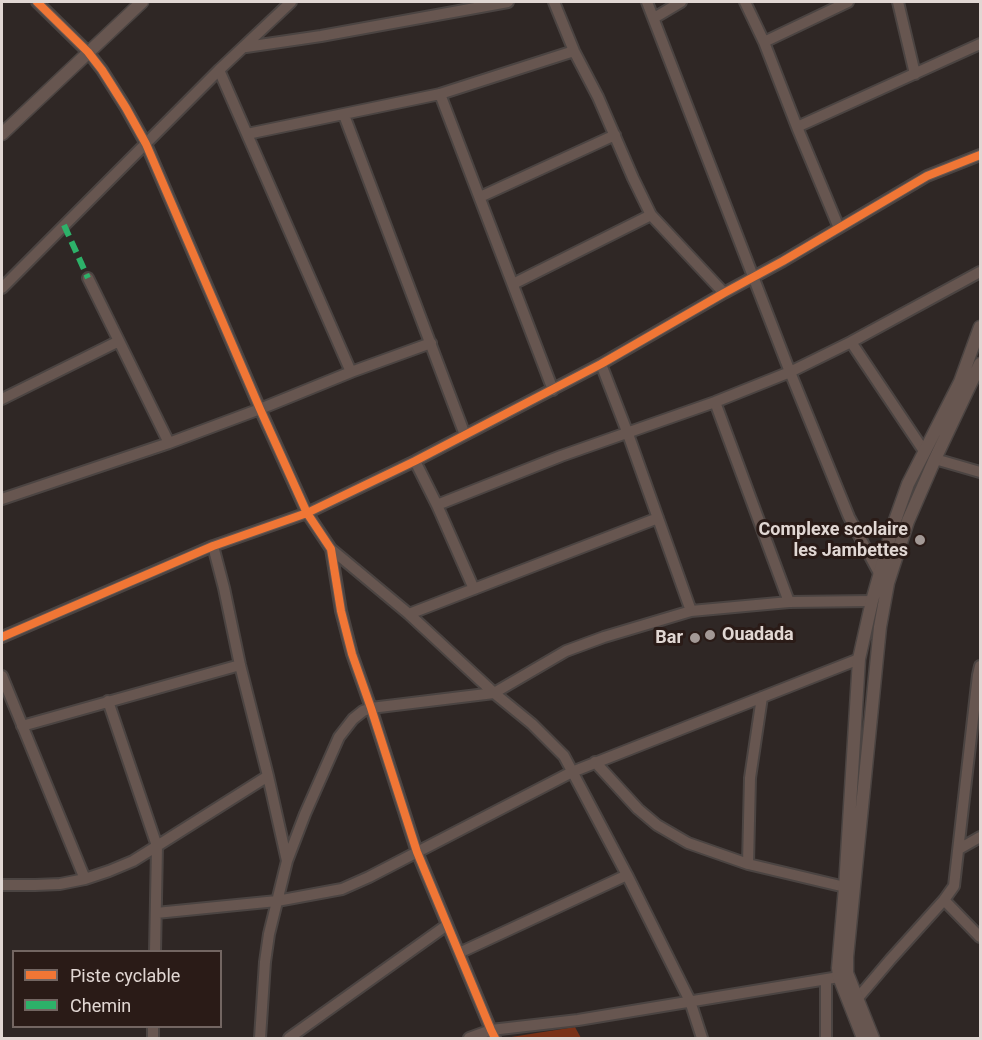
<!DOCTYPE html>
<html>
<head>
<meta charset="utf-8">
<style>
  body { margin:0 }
  #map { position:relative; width:982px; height:1040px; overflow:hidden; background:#2f2725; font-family:Roboto,sans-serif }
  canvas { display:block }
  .frame { position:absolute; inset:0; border:3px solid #e1d7d3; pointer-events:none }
  .legend { position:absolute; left:12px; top:950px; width:210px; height:78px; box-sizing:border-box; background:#2a1b17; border:2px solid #736662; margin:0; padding:8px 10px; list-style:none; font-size:18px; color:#e1d7d3 }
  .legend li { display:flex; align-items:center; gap:12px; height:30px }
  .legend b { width:30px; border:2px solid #736662 }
</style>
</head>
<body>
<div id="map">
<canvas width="982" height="1040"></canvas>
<div class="frame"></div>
<ul class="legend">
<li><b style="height:8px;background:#f07635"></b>Piste cyclable</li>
<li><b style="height:8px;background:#2db169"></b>Chemin</li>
</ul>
</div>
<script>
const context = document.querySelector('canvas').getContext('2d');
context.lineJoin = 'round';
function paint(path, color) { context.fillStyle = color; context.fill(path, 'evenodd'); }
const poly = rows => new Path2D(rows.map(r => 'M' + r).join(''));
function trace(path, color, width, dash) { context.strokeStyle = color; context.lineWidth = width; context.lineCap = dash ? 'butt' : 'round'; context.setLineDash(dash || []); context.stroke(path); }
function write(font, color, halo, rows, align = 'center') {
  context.font = font + ' Roboto,sans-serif'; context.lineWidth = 6; context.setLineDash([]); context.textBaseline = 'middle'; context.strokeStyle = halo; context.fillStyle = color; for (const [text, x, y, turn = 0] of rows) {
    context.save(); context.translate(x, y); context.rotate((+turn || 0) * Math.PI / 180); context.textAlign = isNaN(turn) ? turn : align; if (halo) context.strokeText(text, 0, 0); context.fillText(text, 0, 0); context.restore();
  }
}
paint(poly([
  [575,1027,581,1038,505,1038]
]), '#793117');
const minor = poly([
  [37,2,88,52,102,70,126,108,146,144,260,409,307,513,331,549,341,611,352,654,371,708,417,852,491,1030,495,1038],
  [554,2,574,51,598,97,633,178,651,215,724,293],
  [647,2,790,372,849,517,879,573],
  [745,2,764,42,797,127,839,228],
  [898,2,915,74],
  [654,18,681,2],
  [764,42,848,2],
  [246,47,321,36,508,2],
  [219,70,351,372],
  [440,94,553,390],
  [344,115,465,435],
  [797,127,980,44],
  [247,134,440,94,574,51],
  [480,197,615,135],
  [88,278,169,443],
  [513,284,651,215],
  [2,288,219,70,291,2],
  [851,342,924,451],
  [601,364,628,434,691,611],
  [2,399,119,341],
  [715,402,789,602],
  [935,459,980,472],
  [415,461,437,505,474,589],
  [2,499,169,443,260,409,351,372,431,343],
  [437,505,561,456,715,402,790,372,851,342,980,272],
  [213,546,224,588,240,665,268,776,287,861],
  [331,549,409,614,494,693,532,724,564,756,627,875,690,1001,702,1038],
  [409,614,658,518],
  [2,637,213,546,307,513,415,461,601,364,724,293,783,261,927,176,980,155],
  [2,676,85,879],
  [108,701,157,846,155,952],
  [22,726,240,665],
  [595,762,638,809,657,825,688,843,748,864,845,887],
  [959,849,980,837],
  [748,864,750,778,762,697],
  [2,885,35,885,60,884,85,879,109,871,133,861,157,846,268,776],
  [944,900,980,937],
  [156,913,277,901,342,889,369,877,572,772,859,659],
  [459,953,627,875],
  [826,980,826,1038],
  [857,999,890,960,944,900,954,886,978,675,980,666],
  [153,1038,153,1026],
  [260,1038,265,962,269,934,287,861,305,814,339,737,353,719,363,711,371,708,494,693,566,651,604,637,691,611,789,602,872,601],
  [289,1038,447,925],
  [469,1038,491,1030,578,1020,839,977]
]);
const tertiary = poly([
  [2,134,142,2],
  [863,1038,839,977,838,968,845,887,859,659,872,601,893,526,908,484,960,382,980,327],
  [873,1038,847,973,847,957,880,627,888,583,908,521,935,459,980,364]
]);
trace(minor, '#4b4442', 14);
trace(tertiary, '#4b4442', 15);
trace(minor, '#675650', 10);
trace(tertiary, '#675650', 12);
trace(poly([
  [64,225,88,278]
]), '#2db169', 6, [12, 6]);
trace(poly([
  [37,2,88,52,102,70,126,108,146,144,260,409,307,513,331,549,341,611,352,654,371,708,417,852,491,1030,495,1038],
  [2,637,213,546,307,513,415,461,601,364,724,293,783,261,927,176,980,155]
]), '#f07635', 8);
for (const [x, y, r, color] of [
  [920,540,6,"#a39996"],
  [710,635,6,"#a39996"],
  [695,638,6,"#a39996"]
]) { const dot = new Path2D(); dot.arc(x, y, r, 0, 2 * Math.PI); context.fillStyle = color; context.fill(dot); trace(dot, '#2a1b17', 2); }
write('bold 18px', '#e1d7d3', '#2a1b17', [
  ["Complexe scolaire",908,530],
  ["les Jambettes",908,551],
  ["Ouadada",722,635,"left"],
  ["Bar",683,638]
], 'right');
</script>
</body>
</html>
